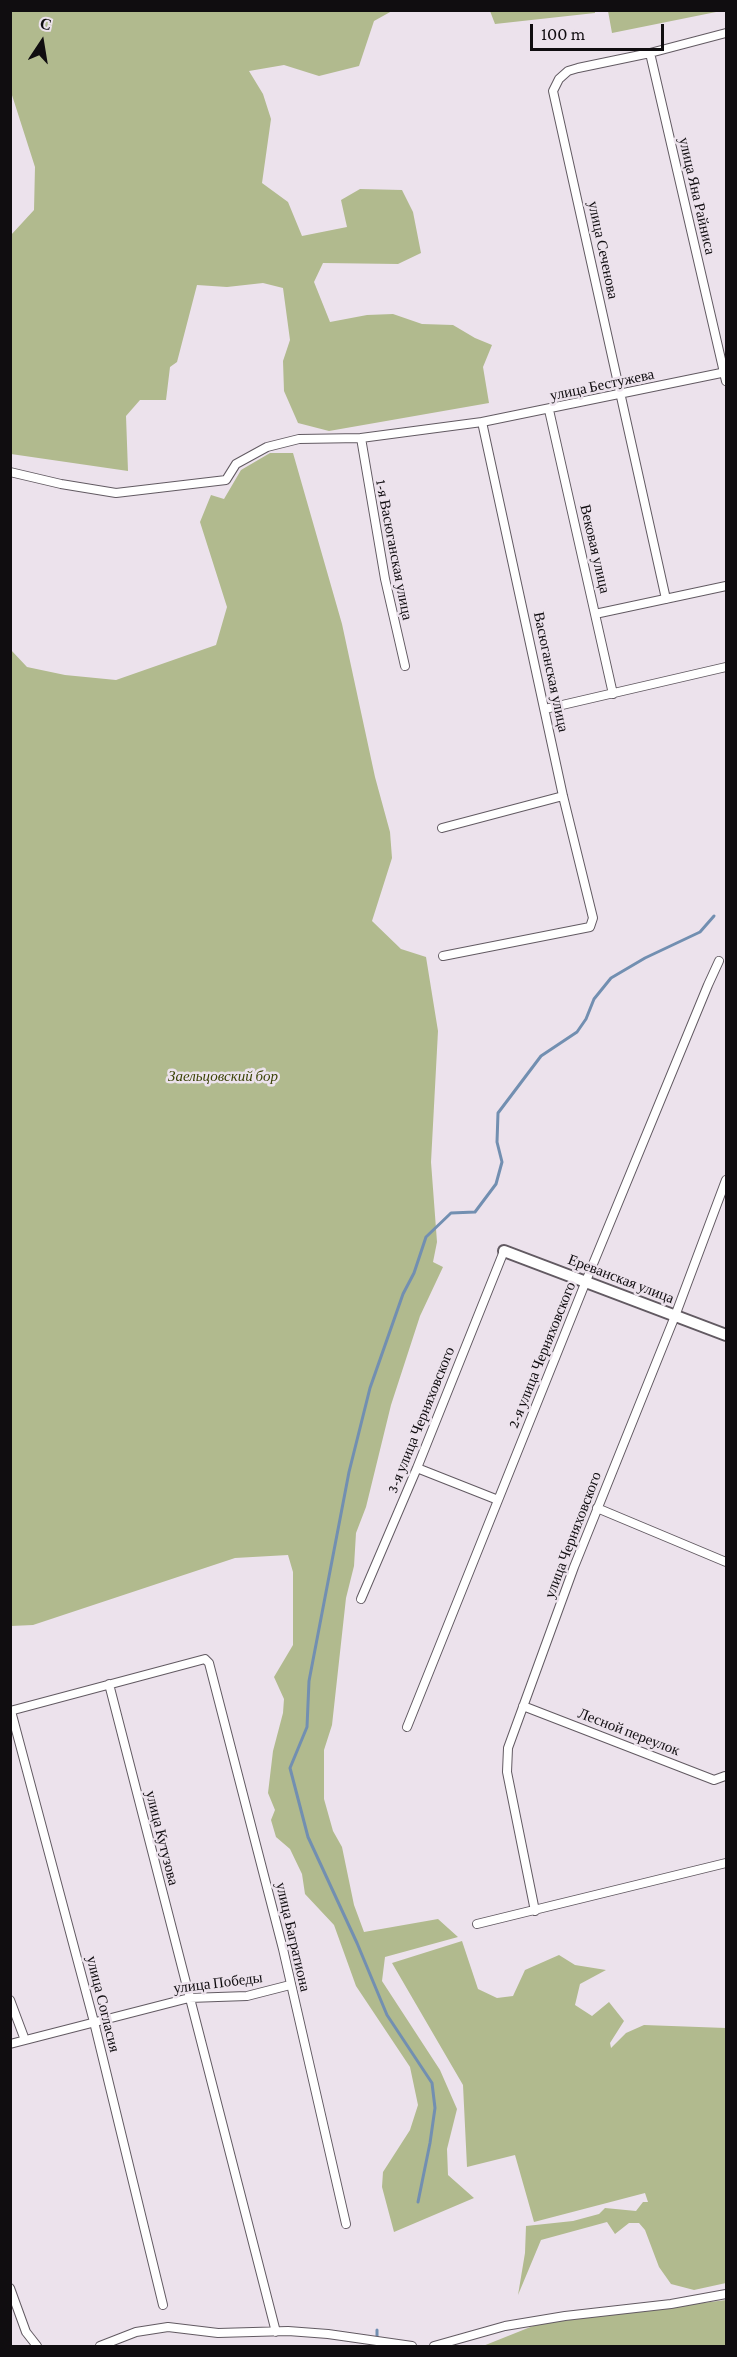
<!DOCTYPE html>
<html>
<head>
<meta charset="utf-8">
<style>
  body { margin:0 }
  #map { position:relative; width:737px; height:2357px; overflow:hidden; background:#ece2ec; font-family:"Crimson Pro",serif }
  canvas { display:block }
  .frame { position:absolute; inset:0; border:12px solid #100d10; pointer-events:none }
  .north { position:absolute; left:12px; top:12px; width:60px; height:60px; -webkit-text-stroke:4px #ece2ec; paint-order:stroke; rotate:12deg; font-size:16px; font-weight:700; line-height:24px; text-align:center; color:#100d10 }
  .north::after { content:''; display:block; margin:auto; width:21px; height:27px; background:#100d10; clip-path:polygon(50% 0,100% 100%,50% 72%,0 100%) }
  .scale { position:absolute; left:530px; top:24px; width:134px; height:27px; box-sizing:border-box; border:3px solid #100d10; border-top:0; padding-left:8px; font-size:18px; line-height:21px; white-space:nowrap; color:#100d10; -webkit-text-stroke:4px #ece2ec; paint-order:stroke }
</style>
</head>
<body>
<div id="map">
<canvas width="737" height="2357"></canvas>
<div class="frame"></div>
<div class="north">С</div>
<div class="scale">100 m</div>
</div>
<script>
const context = document.querySelector('canvas').getContext('2d');
context.lineJoin = 'round';
function paint(path, color) { context.fillStyle = color; context.fill(path, 'evenodd'); }
const poly = rows => new Path2D(rows.map(r => 'M' + r).join(''));
function trace(path, color, width, dash) { context.strokeStyle = color; context.lineWidth = width; context.lineCap = dash ? 'butt' : 'round'; context.setLineDash(dash || []); context.stroke(path); }
function write(font, color, halo, rows, align = 'center') {
  context.font = font + ' "Crimson Pro",serif'; context.lineWidth = 5; context.setLineDash([]); context.textBaseline = 'middle'; context.strokeStyle = halo; context.fillStyle = color; for (const [text, x, y, turn = 0] of rows) {
    context.save(); context.translate(x, y); context.rotate((+turn || 0) * Math.PI / 180); context.textAlign = isNaN(turn) ? turn : align; if (halo) context.strokeText(text, 0, 0); context.fillText(text, 0, 0); context.restore();
  }
}
paint(poly([
  [11,10,392,11,374,21,359,66,319,76,284,65,249,71,263,94,271,119,262,183,288,202,302,236,347,227,341,200,360,189,402,190,413,212,421,253,398,264,323,263,314,282,330,322,367,315,393,314,422,324,453,325,475,338,492,345,483,367,489,403,329,431,298,423,284,391,283,361,290,340,283,288,263,283,227,287,197,285,177,362,170,367,166,400,140,400,126,416,128,471,11,454,11,235,34,210,35,167,11,92],
  [726,10,612,33,608,11,608,10],
  [595,11,595,13,495,24,490,11],
  [270,453,293,453,342,624,375,777,390,832,392,858,372,921,401,949,426,957,438,1031,431,1162,437,1242,433,1262,443,1267,420,1316,391,1405,366,1507,356,1533,354,1566,346,1598,332,1725,324,1750,324,1799,333,1831,342,1847,354,1905,364,1932,438,1919,458,1937,385,1957,382,1981,440,2070,457,2109,447,2149,448,2175,474,2198,394,2232,382,2187,383,2172,410,2130,418,2105,410,2067,356,1986,334,1925,305,1894,302,1874,290,1849,276,1837,271,1820,275,1810,268,1793,273,1751,283,1713,284,1699,274,1677,293,1645,293,1572,288,1555,235,1558,33,1625,11,1626,11,650,27,667,65,675,116,680,216,645,227,607,200,522,211,495,224,499,241,470],
  [462,1941,478,1989,497,1998,513,1996,525,1970,559,1955,575,1965,606,1970,580,1984,575,2005,592,2016,609,2002,624,2021,610,2043,611,2048,626,2033,644,2025,726,2028,726,2283,694,2290,671,2284,659,2267,645,2230,639,2223,629,2223,615,2234,607,2222,541,2240,518,2295,525,2253,526,2226,573,2221,599,2214,605,2208,636,2211,643,2202,648,2202,645,2193,534,2222,515,2155,467,2167,463,2085,392,1963],
  [726,2300,726,2346,483,2346,538,2324]
]), '#b1ba8e');
trace(poly([
  [418,2202,430,2143,435,2108,432,2083,387,2015,357,1943,308,1837,290,1768,307,1727,309,1681,349,1472,370,1388,403,1294,414,1273,426,1237,451,1213,475,1212,496,1184,502,1162,497,1142,498,1113,541,1056,577,1032,586,1019,594,999,611,978,645,958,700,932,714,916],
  [377,2330,377,2346]
]), '#728fb1', 3);
const street = poly([
  [650,53,726,381],
  [549,410,613,694],
  [361,438,385,579,405,666],
  [10,472,61,484,116,493,226,480,236,464,267,447,299,439,361,438,482,422,726,372],
  [666,599,553,91,559,79,568,71,578,68,650,53,726,33],
  [595,614,726,586],
  [545,709,726,667],
  [442,828,563,796],
  [443,956,590,927,593,918,563,796,482,422],
  [417,1468,498,1500],
  [597,1508,726,1562],
  [361,1599,417,1468,504,1251],
  [109,1684,276,2332],
  [523,1706,714,1780,725,1776],
  [10,1711,205,1659,209,1663,283,1949,346,2224],
  [11,1711,94,2022,163,2305],
  [407,1727,586,1281,708,985,719,961],
  [535,1911,507,1772,508,1748,574,1567,675,1316,726,1180],
  [477,1924,726,1863],
  [10,2000,25,2040],
  [10,2044,189,1998,247,1996,290,1985],
  [10,2288,26,2332,37,2346],
  [100,2346,136,2332,168,2327,218,2333,288,2331,328,2334,412,2346],
  [434,2346,505,2326,565,2316,671,2304,726,2294]
]);
const secondary = poly([
  [504,1251,726,1335]
]);
trace(street, '#625a62', 10);
trace(secondary, '#625a62', 14);
trace(street, '#fff', 8);
trace(secondary, '#fff', 10);
write('15px', '#100d10', '#ece2ec', [
  ["улица Яна Райниса",697,196,77],
  ["улица Сеченова",603,250,78],
  ["улица Бестужева",602,385,-12],
  ["Вековая улица",595,549,77],
  ["1-я Васюганская улица",394,550,79],
  ["Васюганская улица",551,672,78],
  ["Ереванская улица",621,1279,21],
  ["2-я улица Черняховского",542,1355,-68],
  ["3-я улица Черняховского",421,1420,-68],
  ["улица Черняховского",573,1535,-69],
  ["Лесной переулок",629,1732,21],
  ["улица Кутузова",162,1838,76],
  ["улица Багратиона",293,1937,77],
  ["улица Победы",218,1983,-7],
  ["улица Согласия",103,2004,76]
]);
write('italic 15px', '#3b4307', '#ece2ec', [
  ["Заельцовский бор",223,1076]
]);
</script>
</body>
</html>
